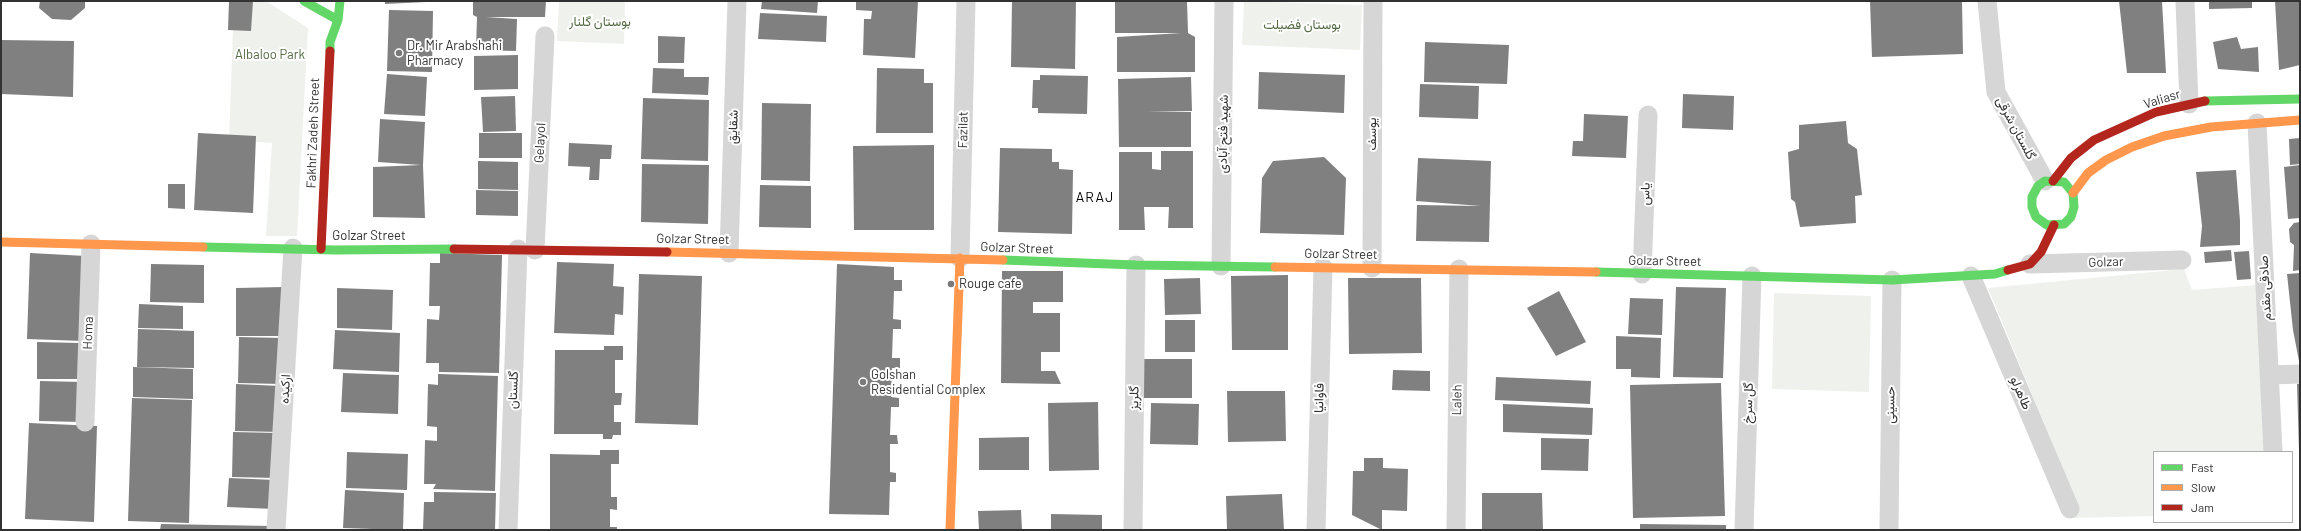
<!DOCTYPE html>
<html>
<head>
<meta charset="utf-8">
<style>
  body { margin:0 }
  #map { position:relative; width:2301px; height:531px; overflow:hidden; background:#fff; font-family:Barlow,sans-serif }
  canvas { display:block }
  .frame { position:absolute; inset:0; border:2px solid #323232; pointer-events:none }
  .legend { position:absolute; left:2153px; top:451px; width:140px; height:72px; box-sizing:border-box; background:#fff; border:1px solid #adadad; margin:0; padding:5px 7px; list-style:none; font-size:12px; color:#323232 }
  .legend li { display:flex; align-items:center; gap:8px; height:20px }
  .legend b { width:20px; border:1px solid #adadad }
</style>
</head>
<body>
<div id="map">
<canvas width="2301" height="531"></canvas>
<div class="frame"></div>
<ul class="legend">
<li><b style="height:5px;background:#63d668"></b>Fast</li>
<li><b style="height:5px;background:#ff974d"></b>Slow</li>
<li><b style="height:5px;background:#b3261e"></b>Jam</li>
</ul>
</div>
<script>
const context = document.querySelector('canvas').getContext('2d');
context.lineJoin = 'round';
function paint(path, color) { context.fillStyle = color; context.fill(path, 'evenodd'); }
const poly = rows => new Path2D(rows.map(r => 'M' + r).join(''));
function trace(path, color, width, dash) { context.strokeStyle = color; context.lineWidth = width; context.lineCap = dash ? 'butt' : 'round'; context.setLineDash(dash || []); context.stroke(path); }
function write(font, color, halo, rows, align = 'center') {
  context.font = font + ' Barlow,Vazirmatn,sans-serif'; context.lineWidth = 4; context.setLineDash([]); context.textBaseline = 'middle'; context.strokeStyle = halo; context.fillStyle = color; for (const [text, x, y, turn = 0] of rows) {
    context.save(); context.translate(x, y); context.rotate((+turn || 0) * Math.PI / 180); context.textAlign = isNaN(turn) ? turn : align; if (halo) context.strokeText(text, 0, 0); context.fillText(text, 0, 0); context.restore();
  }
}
paint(poly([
  [234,1,266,1,308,28,297,236,266,236,272,143,229,140],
  [559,1,625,1,624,44,557,41],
  [1244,1,1362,5,1360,50,1242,45],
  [2184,269,2192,290,2257,285,2265,452,2154,452,2154,516,2073,518,2077,503,1988,288],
  [1774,293,1871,296,1869,392,1772,389]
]), '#eff2ec');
paint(poly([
  [40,1,85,1,85,8,71,20,52,19,39,8],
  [229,1,253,1,251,31,228,30],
  [385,1,426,1,426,2,385,4],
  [473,1,546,1,545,17,486,17,517,19,516,51,476,50,477,17,473,15],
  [762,1,818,1,817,13,761,9],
  [856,1,918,1,915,58,863,55,864,19,871,19,872,11,856,10],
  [1012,1,1076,1,1075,69,1011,67],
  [1115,1,1187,1,1188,33,1195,37,1195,72,1117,72,1117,37,1181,33,1115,33],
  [1870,1,1962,1,1963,54,1872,57],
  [2119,1,2162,1,2166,73,2127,73],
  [2209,1,2252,1,2252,8,2209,9],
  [2275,1,2300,1,2300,65,2279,70],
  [389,10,433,11,432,72,387,71],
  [760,13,827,16,826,42,758,39],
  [658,36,685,37,684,63,658,63],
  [2237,37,2241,49,2258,47,2259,72,2218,69,2213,42],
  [1,40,74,41,73,97,1,94],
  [1425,42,1509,45,1507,84,1424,82],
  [518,55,518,89,474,90,474,56],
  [653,68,684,69,684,77,709,77,708,95,652,93],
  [877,68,924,69,924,83,933,83,933,133,876,133],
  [1259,72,1345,75,1344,113,1258,109],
  [387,74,427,77,425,116,384,114],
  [1040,75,1088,76,1087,114,1038,113,1038,108,1032,108,1033,80,1040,80],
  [1191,77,1192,111,1148,112,1191,112,1191,147,1119,147,1118,79],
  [1420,84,1479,86,1478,119,1419,117],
  [1683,94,1734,96,1733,130,1682,128],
  [515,96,516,131,483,132,481,97],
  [643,98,709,100,708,161,641,159],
  [762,103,811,104,810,181,761,180],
  [1584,114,1628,116,1626,158,1572,156,1573,141,1583,141],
  [380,119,425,122,423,165,425,218,373,217,373,167,421,165,378,162],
  [1846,121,1848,143,1857,149,1862,195,1855,196,1856,223,1800,227,1795,202,1791,199,1788,152,1799,149,1799,125],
  [198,133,256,136,253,213,194,210],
  [479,133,522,133,522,158,479,158],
  [2300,138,2300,164,2290,165,2289,139],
  [569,143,612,145,611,159,600,159,599,180,589,180,590,167,568,166],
  [934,145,934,230,854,230,853,146],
  [1000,148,1052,149,1052,162,1059,162,1059,169,1073,170,1072,234,998,232],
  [1161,151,1193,151,1193,228,1168,228,1169,207,1144,207,1145,230,1119,230,1119,152,1152,152,1152,169,1161,170],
  [1324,157,1346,178,1344,235,1260,233,1262,178,1273,161],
  [1418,158,1491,161,1489,242,1416,241,1417,205,1481,206,1416,201],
  [478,161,518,162,518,190,478,189],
  [642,164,709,165,708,224,641,222],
  [2300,165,2300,218,2288,219,2284,167],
  [2236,170,2240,221,2240,245,2200,247,2202,226,2196,172],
  [168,184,185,184,185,209,168,208],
  [760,185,811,186,811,228,759,227],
  [476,190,518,191,518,216,476,215],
  [2300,222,2300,270,2293,271,2294,245,2290,242,2289,229,2294,223],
  [2231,250,2232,261,2205,263,2204,252],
  [2249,251,2251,279,2237,280,2234,252],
  [30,253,86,256,83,341,27,339],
  [440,253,502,255,499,373,439,372,439,363,426,363,427,319,439,320,440,306,429,306,430,263,440,263],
  [557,262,614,264,613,286,624,287,623,315,615,314,614,335,554,333],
  [151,264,204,265,204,303,150,302],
  [837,264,894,267,894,280,902,280,902,291,894,291,893,319,901,320,901,329,893,329,892,358,900,358,900,368,892,368,891,397,899,398,899,407,891,407,890,435,897,435,898,444,890,444,890,472,896,473,896,482,890,482,889,515,829,514],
  [1002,271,1063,271,1063,302,1033,302,1033,313,1060,313,1060,352,1041,352,1041,371,1055,371,1061,384,1001,383],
  [2300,273,2300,361,2299,361,2293,330,2287,274],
  [639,274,702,276,698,425,635,423],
  [1288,275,1288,350,1232,350,1231,276],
  [1200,278,1201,314,1165,315,1164,279],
  [1348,278,1421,278,1422,353,1349,354],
  [283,287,284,336,236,336,236,288],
  [1676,287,1726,288,1723,378,1673,377],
  [337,288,393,290,392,330,337,328],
  [1559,291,1586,342,1556,356,1527,308],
  [1630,298,1663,299,1662,335,1628,334],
  [139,304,183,306,183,329,138,328],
  [1165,320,1195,320,1195,352,1165,352],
  [138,329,194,331,194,368,137,367],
  [335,330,400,333,399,372,333,369],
  [1616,336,1661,338,1660,378,1631,377,1631,369,1616,369],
  [239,337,283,338,281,384,238,383],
  [37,342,79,343,79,379,37,379],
  [604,346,623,346,623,360,615,360,615,393,622,393,621,405,614,405,614,422,621,422,621,435,613,435,612,439,603,439,603,434,554,434,555,350,604,350],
  [1144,359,1192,359,1192,398,1144,398],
  [133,367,193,369,193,399,133,397],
  [1393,370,1430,371,1430,391,1392,390],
  [343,373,399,375,398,414,341,412],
  [438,374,498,376,495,491,433,489,436,484,424,484,425,440,437,441,437,427,427,426,428,384,438,385],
  [1496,377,1591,381,1590,404,1495,400],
  [40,381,82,382,81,422,39,421],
  [1721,383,1725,516,1633,518,1630,385],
  [236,384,281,386,280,432,235,431],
  [2297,384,2300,384,2300,451,2299,451],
  [1227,391,1285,391,1286,441,1228,442],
  [132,398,192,400,189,523,128,521],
  [1098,402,1099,470,1049,471,1048,403],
  [1151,403,1199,404,1198,445,1150,444],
  [1503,404,1593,408,1592,435,1503,432],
  [29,423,97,426,94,522,25,519],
  [233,432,278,433,277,478,232,477],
  [1029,437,1029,470,979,470,979,438],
  [1541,438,1589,439,1588,471,1541,470],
  [600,450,619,450,619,464,611,464,611,497,617,497,617,510,610,509,610,527,617,527,617,530,550,530,550,454,600,455],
  [347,452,408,454,407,490,346,488],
  [1364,458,1383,458,1383,468,1408,469,1407,511,1382,510,1382,530,1352,515,1353,471,1364,471],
  [229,478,275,480,274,509,227,507],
  [345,490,404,493,403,530,343,528],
  [434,492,496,493,495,530,423,530,424,502,434,502],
  [1482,493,1542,493,1543,530,1482,530],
  [1282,494,1284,530,1227,530,1226,496],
  [1021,510,1022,530,979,530,978,511],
  [1051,514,1102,515,1102,530,1051,530],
  [161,524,272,526,272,530,160,530],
  [1640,524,1726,525,1726,530,1640,530]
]), '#808080');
trace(poly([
  [1987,1,1996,92,2045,181],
  [2185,1,2189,104],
  [2257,123,2273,452],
  [535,250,545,36],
  [729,253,737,1],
  [960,258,966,1],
  [2030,264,2182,260],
  [1221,266,1224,1],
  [1372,268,1373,1],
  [1642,274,1648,115],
  [1971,276,2070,509],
  [2269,375,2300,374],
  [85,422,91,244],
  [1889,529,1892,280],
  [276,530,293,248],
  [508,530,518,249],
  [1133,530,1136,265],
  [1316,530,1323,267],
  [1456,530,1459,269],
  [1744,530,1752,276]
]), '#d6d6d6', 19);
trace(poly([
  [304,1,338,20],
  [330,51,330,42,338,20,340,1],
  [2205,101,2300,99],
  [2045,181,2064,182,2073,193,2074,207,2071,217,2064,224,2047,225,2036,217,2032,207,2032,197,2038,186,2045,181],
  [203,247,335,250,454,249],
  [1003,260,1136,265,1275,267],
  [1596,272,1892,280,1995,274,2008,270]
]), '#63d668', 9);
trace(poly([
  [2073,193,2088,173,2106,160,2132,147,2164,136,2211,127,2300,120],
  [1,242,203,247],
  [667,252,1003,260],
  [1275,267,1596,272],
  [950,530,960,258]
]), '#ff974d', 9);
trace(poly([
  [2053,181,2071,158,2094,140,2156,112,2205,101],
  [321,249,330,51],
  [454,249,667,252],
  [2008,270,2030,264,2041,252,2054,225]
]), '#b3261e', 9);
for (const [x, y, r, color] of [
  [399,53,4,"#7a7a7a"],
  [951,284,4,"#7a7a7a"],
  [863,382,4,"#7a7a7a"]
]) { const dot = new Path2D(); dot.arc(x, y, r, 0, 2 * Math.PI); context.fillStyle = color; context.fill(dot); trace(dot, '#fff', 1.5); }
write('13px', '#546a43', '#fff', [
  ["بوستان گلنار",600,22],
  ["بوستان فضیلت",1302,25],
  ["Albaloo Park",270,55]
]);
write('13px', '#323232', '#fff', [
  ["Dr. Mir Arabshahi",407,46],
  ["Pharmacy",407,61],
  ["Rouge cafe",959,284],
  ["Golshan",871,375],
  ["Residential Complex",871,390]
], 'left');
write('13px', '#323232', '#fff', [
  ["Valiasr",2162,99,-17],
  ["شقایق",733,127,-88],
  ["گلستان شرقی",2016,128,62],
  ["Fazilat",963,130,-89],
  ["Fakhri Zadeh Street",313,133,-88],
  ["شهید فتح آبادی",1223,134,-89],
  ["یوسف",1372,134,-90],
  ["Gelayol",540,143,-87],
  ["یاس",1645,194,-88],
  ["Golzar Street",369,236],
  ["Golzar Street",693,239,1],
  ["Golzar Street",1017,248,2],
  ["Golzar Street",1341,254,1],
  ["Golzar Street",1665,261,1],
  ["Golzar",2106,262,-2],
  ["صادقی مقدم",2265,288,-93],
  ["Homa",88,333,-88],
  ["ارکیده",285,389,-87],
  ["گلستان",513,390,-88],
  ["طاهرلو",2021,393,67],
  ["گلریز",1134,398,-89],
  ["فاوانیا",1319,398,-89],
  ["Laleh",1457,400,-89],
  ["گل سرخ",1748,403,-88],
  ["حسینی",1890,405,-89]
]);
context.letterSpacing = '1px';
write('14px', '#000', '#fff', [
  ["ARAJ",1095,197]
]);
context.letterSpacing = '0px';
</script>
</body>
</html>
